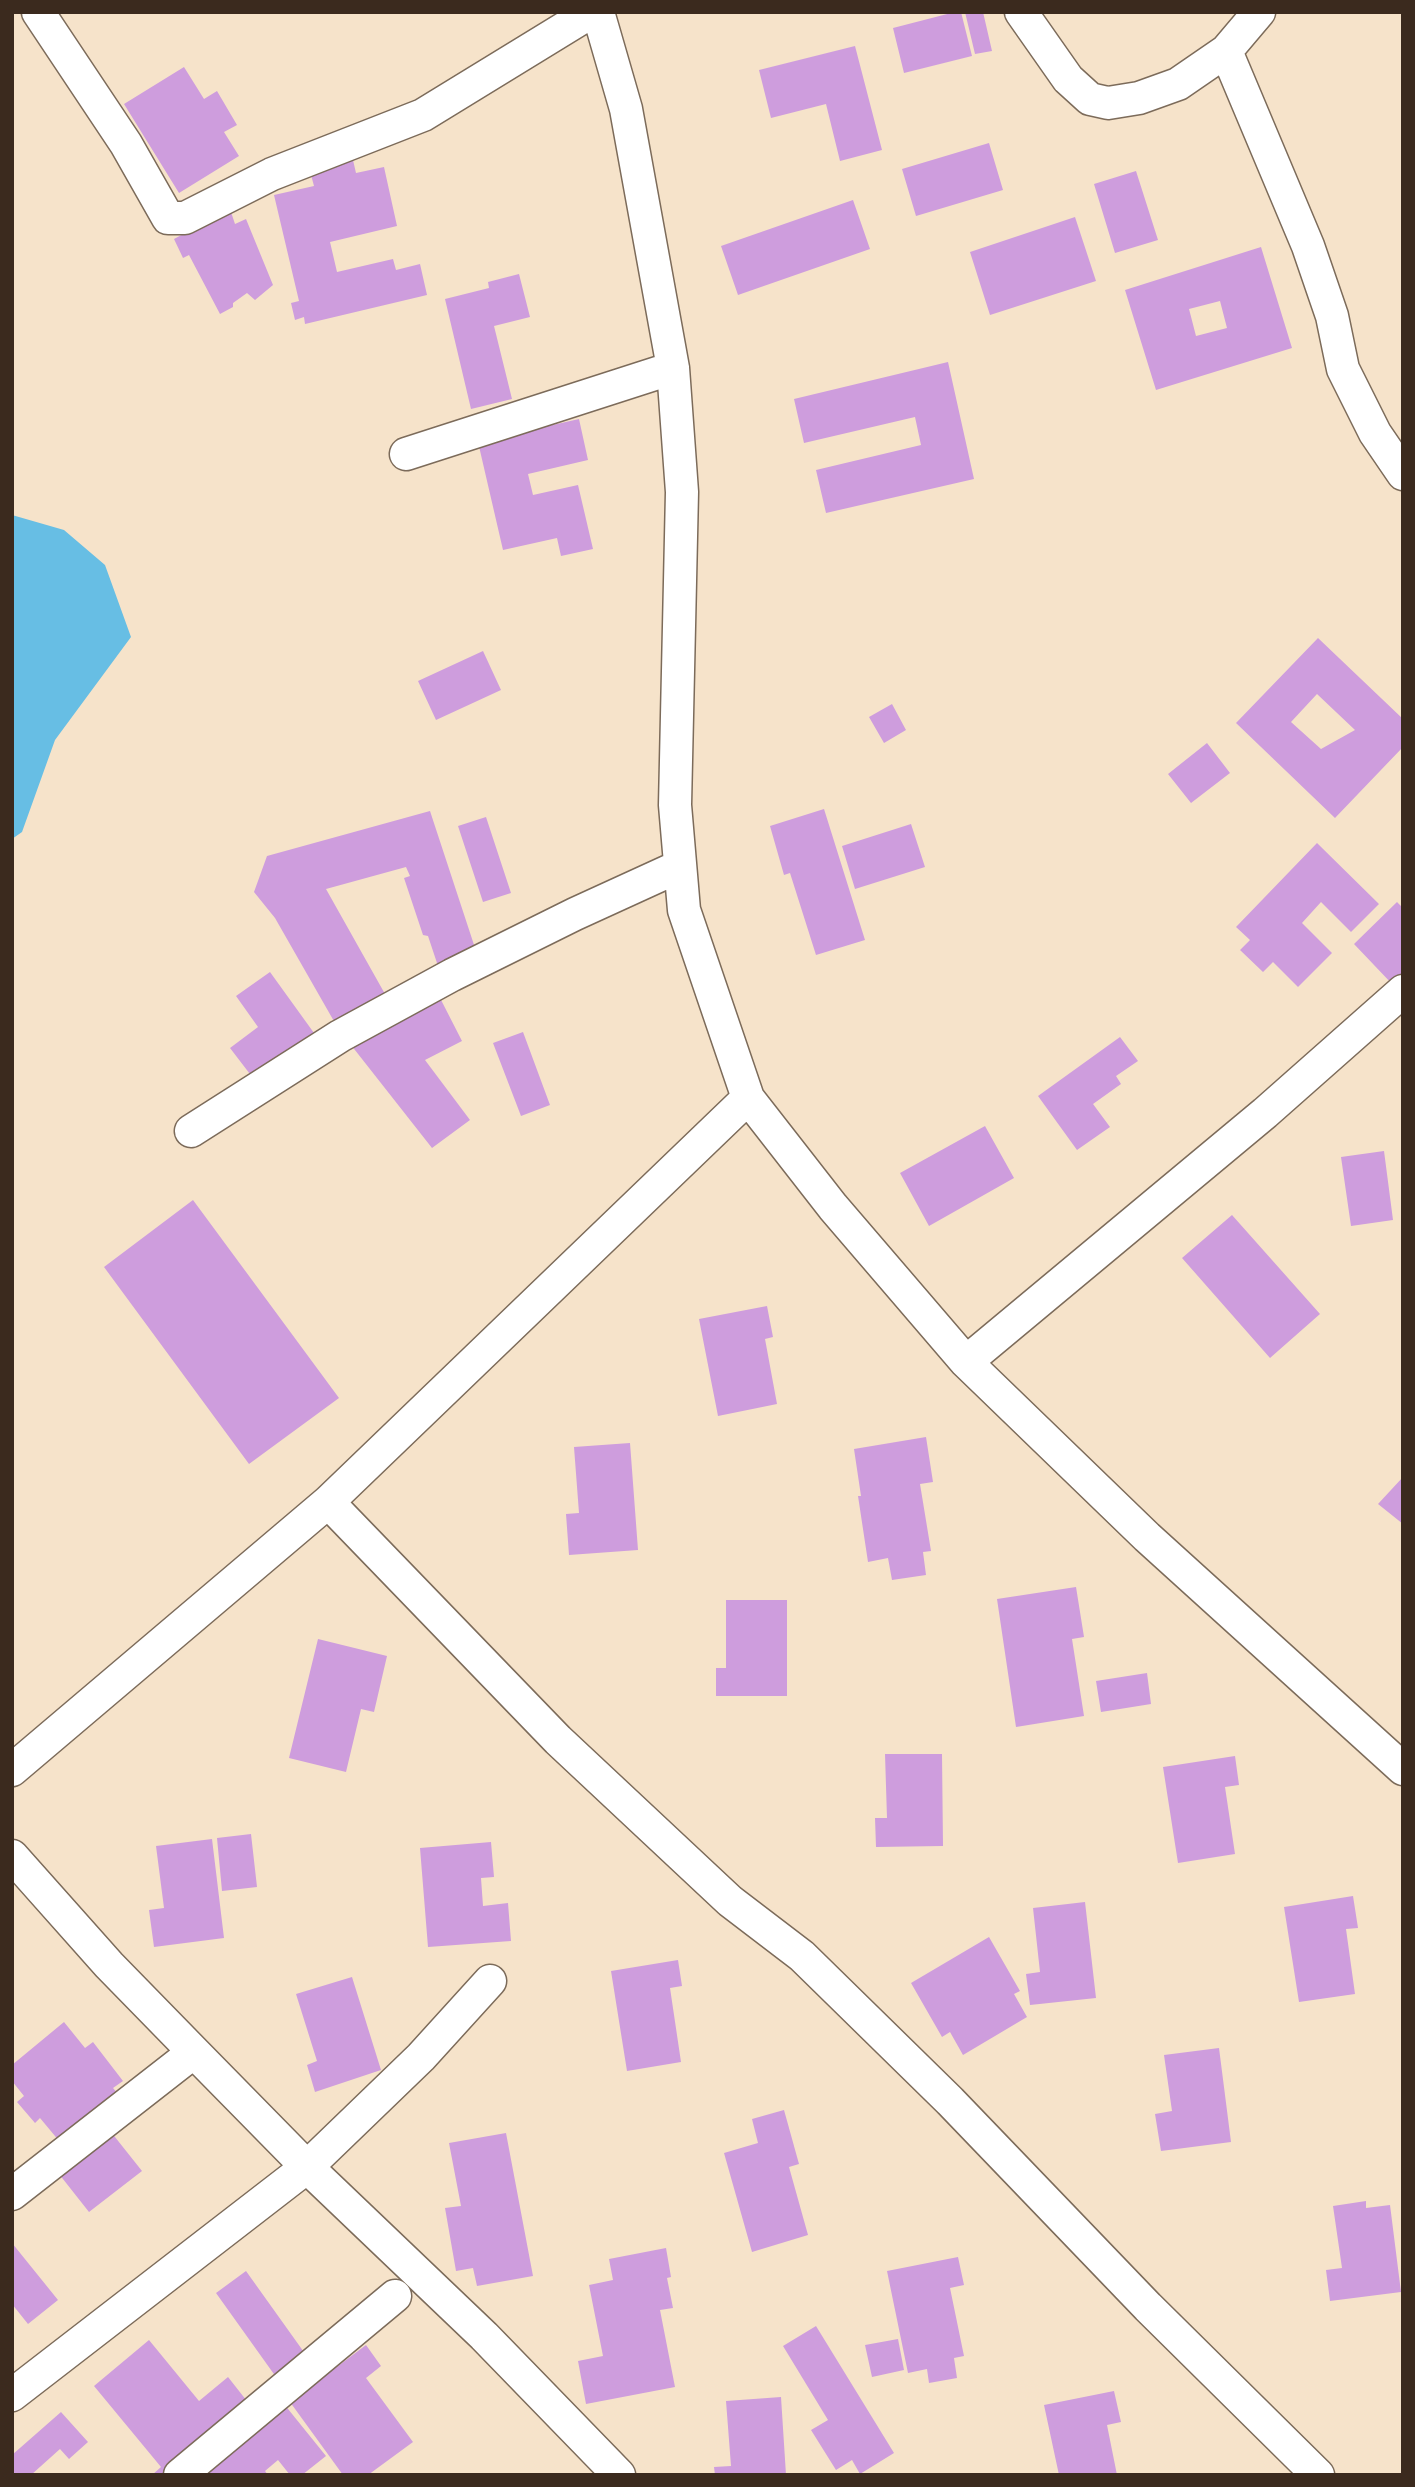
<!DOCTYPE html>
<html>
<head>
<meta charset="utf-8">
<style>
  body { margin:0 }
  #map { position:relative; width:1415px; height:2487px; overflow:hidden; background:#f6e3ca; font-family:"EB Garamond",serif }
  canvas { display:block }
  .frame { position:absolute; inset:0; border:14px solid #3b2a1e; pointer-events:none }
</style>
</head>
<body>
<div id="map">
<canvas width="1415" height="2487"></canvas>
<div class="frame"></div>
</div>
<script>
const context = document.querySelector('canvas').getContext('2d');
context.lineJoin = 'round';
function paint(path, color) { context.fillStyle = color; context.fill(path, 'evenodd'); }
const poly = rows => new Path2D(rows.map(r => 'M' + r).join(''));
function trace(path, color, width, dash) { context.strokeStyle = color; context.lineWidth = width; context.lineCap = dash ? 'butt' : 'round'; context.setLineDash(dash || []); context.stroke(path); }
paint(poly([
  [12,515,64,530,105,565,131,637,55,740,22,832,12,839]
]), '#67bee4');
paint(poly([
  [955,12,961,12,972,56,904,73,893,28],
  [965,12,983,12,992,51,975,54],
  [855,46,882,150,840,161,826,104,771,118,759,70],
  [184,67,204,99,217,91,237,125,224,132,239,156,179,193,124,104],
  [989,143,1003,190,916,216,902,169],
  [353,160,356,173,384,167,397,226,330,242,337,272,393,259,396,270,420,264,427,295,305,324,304,317,295,320,291,303,299,301,274,195,314,186,310,171],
  [1136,171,1158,240,1115,253,1094,184],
  [853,200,870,249,738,295,721,246],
  [230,209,235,224,246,219,273,285,255,300,247,293,233,303,233,307,220,314,189,255,183,258,174,239],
  [1075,217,1096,281,990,315,970,252],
  [1261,247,1292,348,1156,390,1125,290],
  [1220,301,1227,328,1196,336,1189,309],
  [519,274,530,317,494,326,512,399,471,409,445,299,489,288,488,282],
  [948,362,974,479,826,513,816,470,921,445,915,417,804,443,794,399],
  [579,419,588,460,528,474,533,495,578,485,593,549,561,556,557,538,503,550,478,442],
  [1318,638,1403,719,1403,747,1335,818,1236,723],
  [1317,694,1355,730,1321,749,1291,722],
  [483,651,501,690,436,720,418,681],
  [892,704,906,730,884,743,869,717],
  [1207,743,1230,773,1191,803,1168,774],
  [824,809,865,940,816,955,790,873,784,875,770,826],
  [430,811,477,954,438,966,428,936,423,935,404,878,410,876,406,867,326,889,385,994,335,1023,275,918,254,892,267,856],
  [486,817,511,893,483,902,458,826],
  [911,824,925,867,855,889,842,846],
  [1317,843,1379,904,1351,932,1321,902,1302,923,1332,953,1298,987,1273,962,1263,972,1240,950,1250,940,1236,927],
  [1397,902,1403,908,1403,978,1394,986,1354,944],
  [270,972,314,1033,253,1078,230,1048,258,1027,236,996],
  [439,996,462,1041,425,1060,470,1120,432,1148,351,1045],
  [523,1032,550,1105,521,1116,493,1043],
  [1120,1037,1138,1061,1116,1076,1121,1084,1093,1104,1110,1127,1077,1150,1038,1096],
  [985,1126,1014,1178,929,1226,900,1173],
  [1384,1151,1393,1220,1351,1226,1341,1157],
  [193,1200,339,1398,249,1464,104,1267],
  [1232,1215,1320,1314,1270,1358,1182,1258],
  [767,1306,773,1337,765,1339,777,1404,718,1416,699,1319],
  [926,1437,933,1482,920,1484,931,1551,923,1552,926,1575,892,1580,888,1558,868,1562,858,1496,861,1496,854,1449],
  [630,1443,638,1550,569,1555,566,1514,579,1513,574,1447],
  [1403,1477,1403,1524,1378,1504],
  [1076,1587,1084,1637,1072,1639,1084,1716,1016,1727,997,1599],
  [726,1600,787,1600,787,1696,716,1696,716,1668,726,1668],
  [318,1639,387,1656,374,1712,361,1709,346,1772,289,1758],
  [1147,1673,1151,1704,1101,1712,1096,1681],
  [885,1754,942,1754,943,1846,876,1847,875,1818,887,1818],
  [1235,1756,1239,1785,1225,1787,1235,1854,1178,1863,1163,1767],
  [251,1834,257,1887,222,1891,217,1838],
  [212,1839,224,1938,154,1947,149,1910,164,1908,156,1846],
  [491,1842,494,1877,481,1878,483,1906,508,1903,511,1941,428,1947,420,1848],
  [1353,1896,1358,1928,1346,1929,1355,1994,1299,2002,1284,1907],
  [1085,1902,1096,1998,1030,2005,1026,1974,1040,1972,1033,1908],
  [989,1937,1020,1991,1014,1994,1027,2017,963,2055,950,2032,942,2037,911,1983],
  [678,1960,682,1986,670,1988,681,2062,627,2071,611,1971],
  [352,1977,381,2070,315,2092,307,2065,317,2061,296,1994],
  [64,2022,85,2048,93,2042,123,2081,113,2088,124,2101,65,2148,40,2118,35,2123,17,2102,24,2096,12,2081,12,2065],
  [1219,2048,1231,2142,1161,2151,1155,2114,1172,2111,1164,2055],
  [784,2110,799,2164,789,2167,808,2235,752,2252,724,2153,758,2143,752,2119],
  [111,2132,142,2171,89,2212,59,2174],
  [506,2133,533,2276,477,2286,473,2268,456,2271,445,2208,461,2206,449,2143],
  [1366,2201,1366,2208,1390,2205,1401,2292,1330,2301,1326,2270,1342,2268,1333,2206],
  [12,2243,58,2300,28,2324,12,2304],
  [666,2248,671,2277,667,2278,673,2308,660,2310,675,2387,586,2404,578,2361,603,2356,589,2285,613,2280,609,2259],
  [958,2257,964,2285,950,2288,964,2356,954,2358,957,2378,929,2383,927,2369,908,2373,887,2271],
  [246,2271,311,2362,281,2384,216,2293],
  [816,2326,894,2453,860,2474,852,2460,836,2470,811,2430,828,2420,783,2346],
  [898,2339,904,2370,872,2377,865,2345],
  [149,2340,199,2401,228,2377,254,2410,176,2475,152,2475,161,2467,94,2386],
  [366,2345,381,2366,366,2378,413,2442,368,2475,343,2475,290,2402],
  [1114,2391,1121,2422,1107,2425,1117,2475,1059,2475,1044,2405],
  [781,2397,786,2475,715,2475,714,2467,731,2466,726,2401],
  [284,2404,326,2456,302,2475,290,2475,278,2460,265,2471,268,2475,196,2475],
  [61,2412,88,2442,69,2459,60,2449,31,2475,12,2475,12,2455]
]), '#ce9ddd');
const minor = poly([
  [38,12,126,144,168,218,185,218,272,174,423,115,591,12],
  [598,12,626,109,673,368,682,492,675,805,684,910,748,1098,833,1207,966,1362,1147,1537,1403,1769],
  [1021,12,1068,79,1090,99,1108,103,1139,98,1178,84,1226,51,1259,12],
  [1226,51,1308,246,1332,316,1343,369,1375,433,1403,474],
  [406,454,673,368],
  [191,1131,340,1036,452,975,575,914,680,866],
  [966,1362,1265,1113,1403,991],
  [328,1502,558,1740,730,1901,802,1956,950,2101,1148,2307,1318,2475],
  [12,1770,328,1502,748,1098],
  [12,1856,109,1965,194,2052,307,2167,484,2336,619,2475],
  [12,2194,194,2052],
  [12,2395,307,2167,421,2057,490,1981],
  [180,2475,395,2296]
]);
trace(minor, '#7c6b5a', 35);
trace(minor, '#fff', 32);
</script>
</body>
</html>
